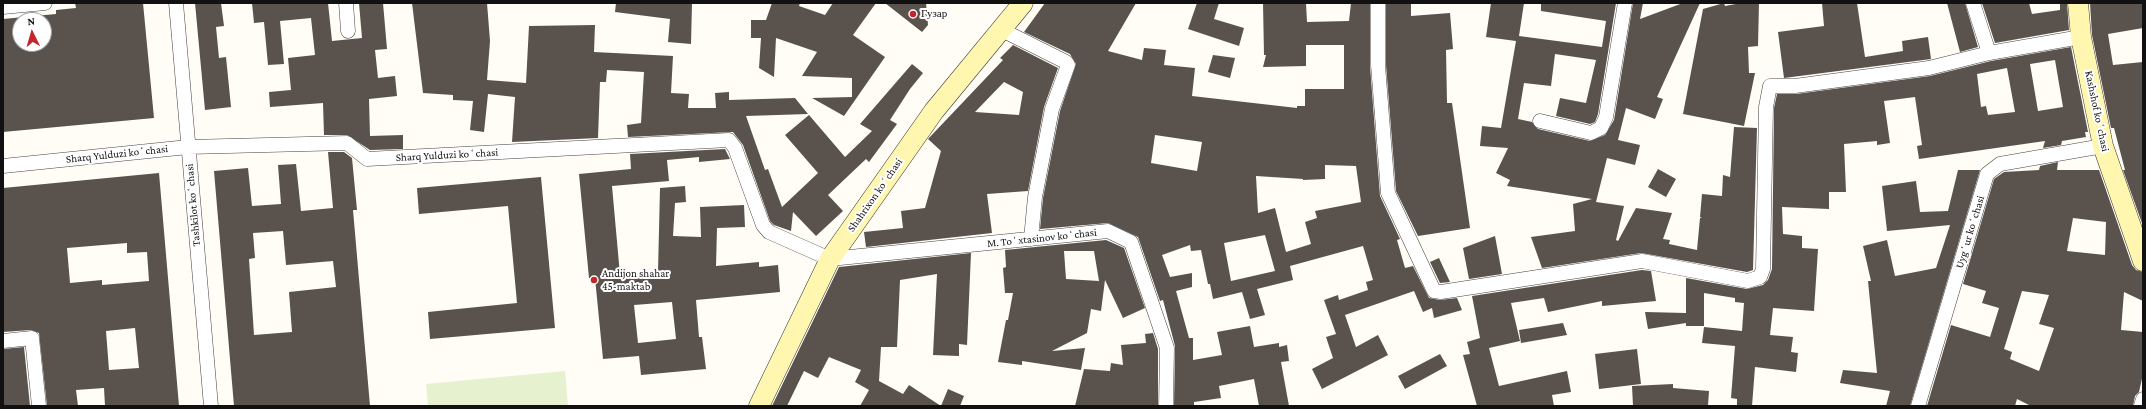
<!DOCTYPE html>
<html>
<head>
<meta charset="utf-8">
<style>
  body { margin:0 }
  #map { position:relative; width:2146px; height:409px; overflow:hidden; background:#fffdf5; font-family:"Crimson Pro",serif }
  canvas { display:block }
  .frame { position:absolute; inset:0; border:4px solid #111; pointer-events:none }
  .north { position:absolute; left:12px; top:12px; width:40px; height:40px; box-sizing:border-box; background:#fff; border:1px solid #a0a0a0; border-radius:50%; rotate:355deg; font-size:11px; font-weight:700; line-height:16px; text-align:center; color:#111 }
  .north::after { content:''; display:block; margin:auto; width:14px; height:18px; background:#c4262e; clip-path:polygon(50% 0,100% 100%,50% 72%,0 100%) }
</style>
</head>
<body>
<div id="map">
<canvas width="2146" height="409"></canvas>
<div class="frame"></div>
<div class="north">N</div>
</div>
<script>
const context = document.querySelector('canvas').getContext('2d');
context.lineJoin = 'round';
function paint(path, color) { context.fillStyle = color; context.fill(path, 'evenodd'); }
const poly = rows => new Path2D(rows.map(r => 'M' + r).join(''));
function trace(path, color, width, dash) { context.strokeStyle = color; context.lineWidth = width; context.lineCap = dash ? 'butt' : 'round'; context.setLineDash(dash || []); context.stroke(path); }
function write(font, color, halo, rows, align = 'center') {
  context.font = font + ' "Crimson Pro",serif'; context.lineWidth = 4; context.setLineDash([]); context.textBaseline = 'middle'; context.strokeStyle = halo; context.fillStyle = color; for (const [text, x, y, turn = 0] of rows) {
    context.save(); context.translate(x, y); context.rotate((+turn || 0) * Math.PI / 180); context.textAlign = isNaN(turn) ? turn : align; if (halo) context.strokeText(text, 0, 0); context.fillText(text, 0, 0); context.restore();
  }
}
paint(poly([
  [565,371,568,406,428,406,426,384]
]), '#e6f2cf');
paint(poly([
  [75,3,143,3,154,118,3,132,3,19,56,14,56,10,76,8],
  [20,20,44,20,44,44,20,44],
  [195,3,221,3,224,26,216,27,219,58,226,57,231,107,205,110],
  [252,3,328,3,332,41,362,38,359,3,383,3,387,49,375,50,378,78,395,76,397,96,369,99,370,136,403,135,403,149,370,150,347,135,324,135,323,103,270,107,269,92,291,90,288,58,315,55,311,18,280,21,284,64,268,65,264,22,254,23],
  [412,3,487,3,490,41,487,80,526,83,529,26,595,25,594,52,673,56,671,93,689,94,688,108,716,108,715,93,729,92,729,100,795,98,808,114,746,116,765,170,768,169,782,207,818,173,785,135,809,115,845,157,872,131,860,124,912,64,923,73,910,89,890,120,897,124,869,162,866,159,828,195,843,211,816,236,793,212,791,231,774,225,770,221,743,145,733,132,628,137,627,125,641,123,644,72,607,70,606,82,600,82,598,138,512,142,515,97,488,94,484,132,470,130,473,101,453,100,453,95,423,93],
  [616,3,692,3,691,44,668,42,670,19,615,12],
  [772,3,800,3,799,6,825,15,833,3,876,3,853,35,885,57,844,116,812,98,852,97,852,78,802,76,817,52,776,38,774,77,759,68,761,38,751,38,751,20,766,20],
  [885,3,926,3,928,25,922,32],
  [1045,3,1136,3,1108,51,1142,60,1144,48,1166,50,1164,65,1195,68,1192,96,1297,108,1297,106,1305,106,1305,89,1344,89,1344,45,1306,45,1306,66,1263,67,1266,55,1264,55,1263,3,1306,3,1307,22,1349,21,1351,3,1370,3,1370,66,1380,196,1400,239,1397,240,1405,268,1413,266,1429,298,1440,300,1457,298,1462,310,1434,318,1432,308,1423,312,1414,291,1345,315,1356,347,1378,335,1388,355,1322,389,1312,369,1333,358,1326,337,1336,334,1324,300,1338,295,1339,300,1368,290,1366,282,1373,280,1363,246,1290,266,1293,280,1257,289,1265,315,1250,319,1242,292,1213,299,1210,284,1208,284,1201,250,1191,251,1190,245,1162,255,1170,277,1192,273,1192,287,1176,291,1189,338,1193,338,1193,360,1222,355,1217,332,1250,326,1254,347,1279,343,1279,347,1287,345,1289,361,1281,362,1289,406,1259,406,1254,379,1219,386,1221,398,1194,402,1194,406,1174,406,1175,346,1163,300,1160,301,1138,237,1108,223,1040,229,1043,198,1060,111,1076,64,1070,54,1024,32],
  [1155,135,1202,142,1197,171,1151,163],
  [1325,165,1356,166,1361,202,1315,211,1317,218,1305,222,1311,244,1286,252,1275,208,1258,213,1256,176,1303,179,1303,180,1325,179],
  [1265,235,1275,271,1231,281,1224,243],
  [1197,3,1219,3,1214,19,1244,28,1239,46,1188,29],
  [1386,3,1411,3,1411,16,1450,13,1453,49,1446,50,1447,103,1452,103,1470,228,1418,236,1396,191,1386,65],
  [1491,3,1524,3,1519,36,1602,47,1606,21,1541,11,1541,3,1616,3,1598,114,1595,122,1590,124,1556,116,1560,98,1586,103,1596,60,1555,54,1551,86,1524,83,1518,119,1532,122,1538,129,1590,141,1605,135,1614,120,1633,3,1643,3,1640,19,1683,3,1700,3,1657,97,1663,99,1655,119,1626,108,1618,140,1640,145,1635,165,1607,158,1596,202,1624,206,1616,240,1618,241,1636,208,1672,213,1663,239,1670,240,1669,244,1697,250,1700,218,1702,218,1700,217,1702,194,1722,196,1723,175,1730,177,1734,127,1757,128,1753,270,1747,272,1641,253,1542,268,1531,237,1575,231,1573,204,1592,199,1507,186,1510,180,1496,173,1508,148,1480,146,1482,126,1501,128,1516,41,1486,37],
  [1724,3,1725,6,1741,3,1759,3,1758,46,1748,47,1749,73,1755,73,1744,126,1683,114,1703,9],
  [1822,3,1857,3,1865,57,1903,51,1902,41,1928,37,1931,59,1784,78,1778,32,1824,26],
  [1947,3,1965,3,1978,47,1960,52],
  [1982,3,2029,3,2032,14,2060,10,2060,3,2067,3,2069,30,1995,43],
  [2090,3,2143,3,2143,28,2108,34,2113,65,2143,62,2143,226,2123,170,2125,170,2114,128,2111,128,2092,35],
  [1013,45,1058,68,1044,107,1028,191,987,194,992,233,866,247,864,232,903,228,901,211,925,208,941,151,928,139,1003,60,1000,58],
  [1004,82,1023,92,1019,115,975,112],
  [2071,47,2088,132,2085,132,2086,137,2062,141,2061,145,2043,148,2045,141,1919,159,1917,146,1922,145,1915,97,1884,101,1890,143,1877,145,1877,141,1844,144,1846,192,1829,192,1829,209,1782,207,1783,234,1802,236,1802,248,1818,249,1814,311,1773,308,1770,335,1793,337,1791,352,1798,353,1796,372,1755,367,1752,406,1737,406,1737,399,1731,398,1735,346,1702,343,1704,327,1742,331,1744,303,1735,302,1735,298,1704,293,1704,326,1686,326,1686,323,1648,329,1645,312,1686,313,1686,278,1747,289,1763,285,1768,280,1772,269,1774,108,1777,94,1796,94,1930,76,1991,61],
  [2055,60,2063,107,2038,111,2030,64],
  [2007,68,2015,112,1988,115,1986,106,1981,107,1977,74],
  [1213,55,1235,58,1230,78,1208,72],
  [725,149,730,159,699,162,699,157,667,160,669,181,612,186,620,275,658,272,660,188,685,186,686,202,675,203,673,236,701,237,700,207,744,205,745,227,717,228,716,266,759,262,759,267,778,265,780,292,696,300,699,337,702,337,706,369,641,375,639,356,603,359,595,278,589,278,579,174,631,169,630,154],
  [672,302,676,339,638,343,634,305],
  [328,152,344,152,352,158,357,210,353,210,370,406,234,406,214,171,248,168,252,206,281,204,278,165,296,164,301,211,333,208],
  [283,231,286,265,333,261,336,287,289,292,292,332,254,335,249,259,255,258,253,233],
  [2058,162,2057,170,2099,170,2132,265,2136,270,2143,272,2143,301,2124,292,2121,330,2143,332,2143,374,2139,392,2135,396,2133,406,2031,406,2017,399,2015,406,1927,406,1951,325,1990,337,1999,308,1982,303,1986,291,1963,284,1994,179,2004,172,2039,170,2040,166],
  [2073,218,2106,222,2105,255,2067,251],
  [2022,291,2049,295,2039,324,2054,328,2039,371,2010,359,2012,352,2004,349],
  [1658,169,1676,179,1666,197,1648,187],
  [1958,170,1980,170,1910,406,1886,406,1890,391,1840,383,1843,370,1877,373,1868,281,1871,281,1863,246,1887,240,1895,276,1936,268,1950,225,1887,231,1882,186,1916,181,1920,212,1948,211],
  [159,173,179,406,105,406,104,388,76,390,78,406,47,406,39,333,31,330,3,332,3,188],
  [127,243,127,253,147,252,149,281,102,285,102,280,70,283,67,248],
  [135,328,139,368,109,370,106,331],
  [541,177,555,328,430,339,428,312,517,303,508,206,419,214,417,188],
  [1495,236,1502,274,1469,279,1463,248],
  [1106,240,1124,248,1145,308,1123,318,1105,280,1101,311,1091,309,1087,333,1052,351,1085,348,1081,370,1022,361,1022,365,998,362,1006,320,1008,320,1013,293,1005,293,1003,268,1006,267,1005,250],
  [1064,251,1094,251,1099,281,1066,279],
  [971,253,967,345,959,344,959,356,933,355,937,274,900,280,897,347,881,347,879,381,903,394,909,385,941,406,948,389,964,396,960,406,860,406,869,390,855,382,861,370,829,357,818,378,804,371,787,406,772,406,839,267],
  [1439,258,1450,282,1440,283,1430,262],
  [1642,270,1651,271,1656,301,1602,306,1602,301,1548,312,1544,298,1511,303,1520,341,1489,348,1499,386,1567,371,1571,392,1552,395,1554,406,1477,406,1463,355,1470,354,1467,342,1480,338,1472,296],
  [1563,323,1567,335,1521,343,1519,330],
  [1153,333,1158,349,1158,406,1075,406,1084,369,1110,371,1111,363,1123,365,1121,345,1146,343,1145,334],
  [24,347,30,406,3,406,3,349],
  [1637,349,1641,384,1599,389,1595,354],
  [1440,354,1447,366,1405,389,1398,376],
  [1673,384,1673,388,1709,391,1708,406,1633,406,1632,386]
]), '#5a524d');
const street = poly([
  [176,3,211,406],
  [346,3,348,31],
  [1378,3,1378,65,1388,193,1434,291,1441,292,1642,261,1748,281,1760,277,1763,269,1766,107,1770,86,1795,86,1929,68,1989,53,2081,37],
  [1973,3,1989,53],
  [3,7,45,3],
  [1000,29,1066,62,1068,65,1052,109,1035,197,1031,239],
  [1540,121,1591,133,1601,128,1606,117,1625,3],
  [3,166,188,147,347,143,367,159,729,140,735,148,763,225,769,232,830,259,1108,231,1131,242,1167,348,1166,406],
  [3,341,32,338,39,406],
  [1918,406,1987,174,2000,164,2103,146],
  [2141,406,2143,399]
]);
const secondary = poly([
  [2078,3,2081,37,2103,146,2143,261],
  [759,406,830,259,934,111,1023,3]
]);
trace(street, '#444', 15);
trace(secondary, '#333', 21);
trace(street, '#fff', 14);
trace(secondary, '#fff6b0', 20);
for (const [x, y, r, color] of [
  [913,14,4,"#c4262e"],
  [594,280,4,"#c4262e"]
]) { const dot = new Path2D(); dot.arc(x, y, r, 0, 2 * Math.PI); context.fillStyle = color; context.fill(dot); trace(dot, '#fff', 1.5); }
write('11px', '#111', '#fff', [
  ["Гузар",921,14],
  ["Andijon shahar",602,274],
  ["45-maktab",602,287]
], 'left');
write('11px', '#111', '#fff', [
  ["Kashshof koʻchasi",2097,111,78],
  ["Sharq Yulduzi koʻchasi",117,154,-6],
  ["Sharq Yulduzi koʻchasi",447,155,-3],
  ["Shahrixon koʻchasi",875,195,-55],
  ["Tashkilot koʻchasi",193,205,-95],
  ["Uygʻur koʻchasi",1970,232,-73],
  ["M. Toʻxtasinov koʻchasi",1042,238,-6]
]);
</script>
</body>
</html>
